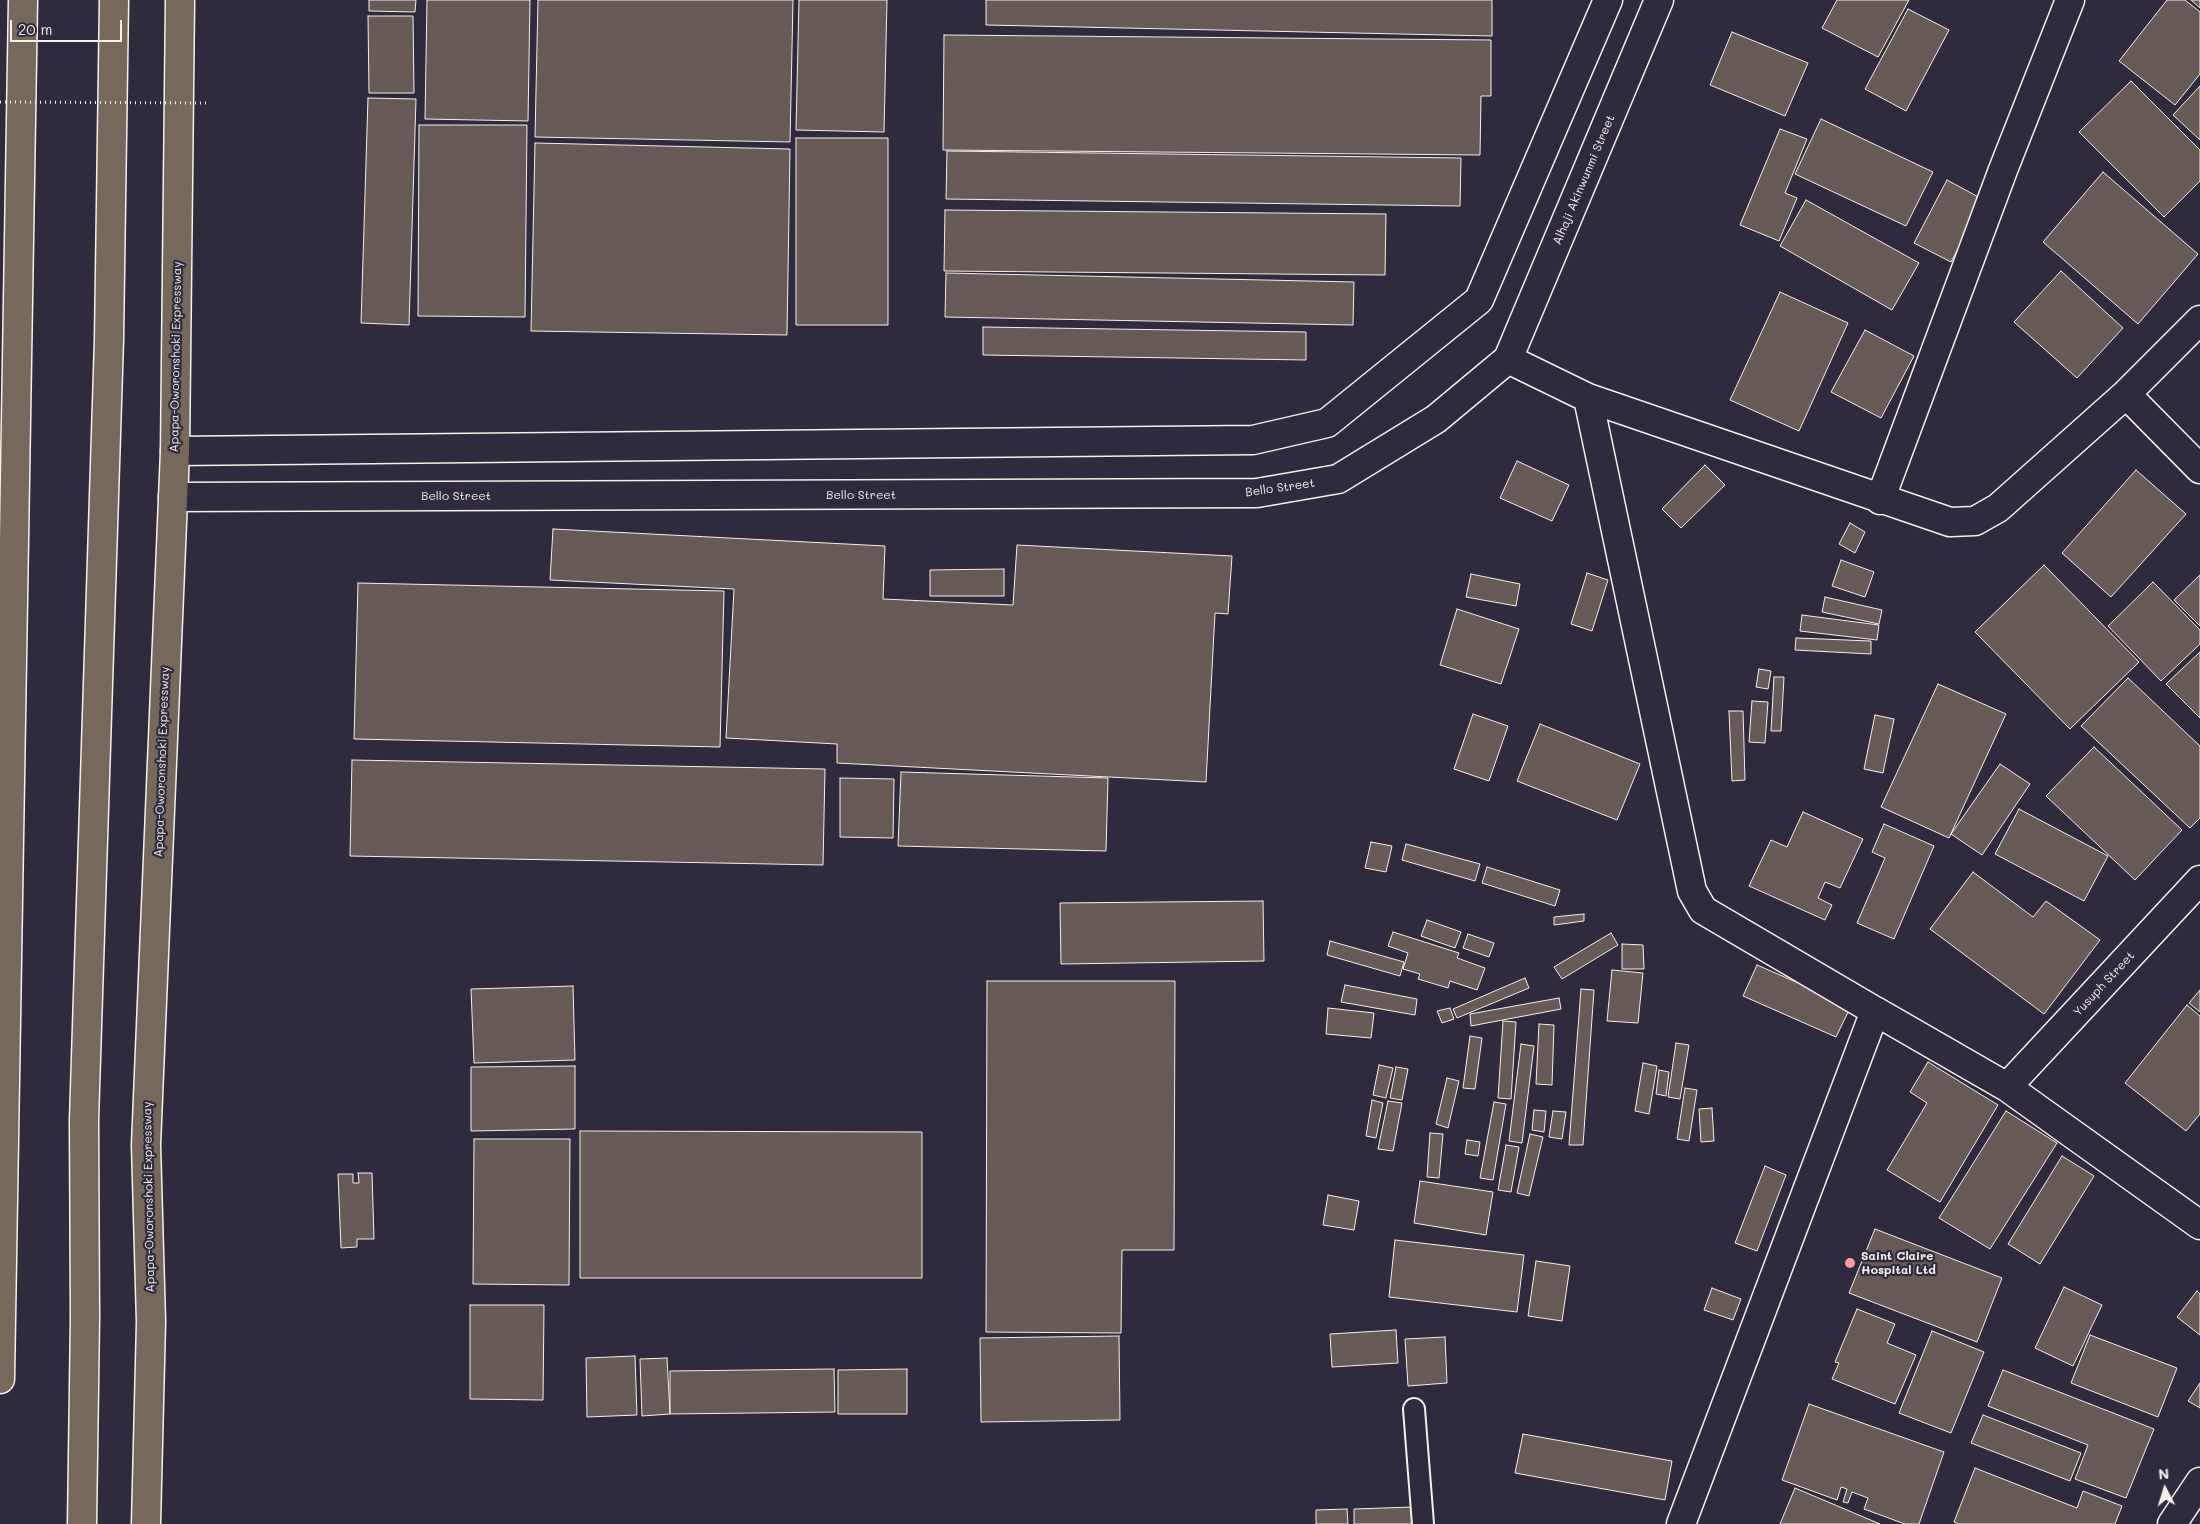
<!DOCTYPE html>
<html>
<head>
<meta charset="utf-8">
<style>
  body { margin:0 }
  #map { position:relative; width:2200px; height:1524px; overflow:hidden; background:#2f2a3d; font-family:Mali,sans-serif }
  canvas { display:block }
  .north { position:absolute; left:2140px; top:1464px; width:50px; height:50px; -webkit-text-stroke:4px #2f2a3d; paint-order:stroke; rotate:355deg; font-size:14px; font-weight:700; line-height:20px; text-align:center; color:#f4f1e8 }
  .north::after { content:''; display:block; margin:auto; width:18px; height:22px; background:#f4f1e8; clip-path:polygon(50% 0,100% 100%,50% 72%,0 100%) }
  .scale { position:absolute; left:10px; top:20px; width:112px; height:22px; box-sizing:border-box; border:2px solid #f4f1e8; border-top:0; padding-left:6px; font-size:15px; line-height:18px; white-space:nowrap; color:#f4f1e8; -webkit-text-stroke:4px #2f2a3d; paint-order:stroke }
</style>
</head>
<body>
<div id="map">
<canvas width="2200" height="1524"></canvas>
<div class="north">N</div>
<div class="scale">20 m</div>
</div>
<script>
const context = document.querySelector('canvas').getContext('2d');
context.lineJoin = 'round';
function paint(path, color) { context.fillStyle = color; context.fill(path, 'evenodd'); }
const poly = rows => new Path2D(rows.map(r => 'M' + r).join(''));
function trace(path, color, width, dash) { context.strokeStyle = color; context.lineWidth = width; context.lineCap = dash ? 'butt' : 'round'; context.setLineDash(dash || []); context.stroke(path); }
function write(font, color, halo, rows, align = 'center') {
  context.font = font + ' Mali,sans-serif'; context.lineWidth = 4.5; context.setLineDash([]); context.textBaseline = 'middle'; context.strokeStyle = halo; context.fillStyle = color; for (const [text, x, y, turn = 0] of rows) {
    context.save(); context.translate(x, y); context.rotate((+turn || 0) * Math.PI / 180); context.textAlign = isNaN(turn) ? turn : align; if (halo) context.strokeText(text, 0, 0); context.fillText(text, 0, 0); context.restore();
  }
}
const building = poly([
  [369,0,416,0,415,12,369,11,369,0],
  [427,0,530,0,528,121,425,119,427,0],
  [538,0,793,0,790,142,535,137,538,0],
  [799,0,887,0,884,132,796,130,799,0],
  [986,0,1492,0,1492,36,986,25,986,0],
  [1837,0,1909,0,1878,57,1822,28,1837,0],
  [2167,0,2185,0,2200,12,2200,74,2175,105,2119,61,2167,0],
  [2191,0,2200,0,2200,8,2191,0],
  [1908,9,1949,30,1906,111,1865,89,1908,9],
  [368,16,413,16,414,93,369,93,368,16],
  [1732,32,1808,63,1785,116,1710,85,1732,32],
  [944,35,1491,40,1491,96,1481,96,1480,155,943,150,944,35],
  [2131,81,2200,150,2200,181,2164,217,2079,132,2131,81],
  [2200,86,2200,140,2173,115,2200,86],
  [368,98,416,99,409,325,361,323,368,98],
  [1821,119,1933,172,1906,226,1795,174,1821,119],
  [419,125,527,125,525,317,418,316,419,125],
  [1780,129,1807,139,1785,193,1797,198,1779,241,1740,225,1780,129],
  [796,138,888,138,888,325,796,325,796,138],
  [535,143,790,149,787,335,531,331,535,143],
  [947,151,1461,158,1460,206,946,199,947,151],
  [2103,172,2198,254,2138,324,2043,242,2103,172],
  [1947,180,1984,200,1951,262,1914,243,1947,180],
  [1806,200,1919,263,1892,310,1780,246,1806,200],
  [945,210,1386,214,1385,275,944,271,945,210],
  [2061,271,2123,328,2077,378,2014,322,2061,271],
  [946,273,1354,282,1353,325,945,317,946,273],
  [1780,292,1848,323,1799,431,1730,400,1780,292],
  [983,327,1306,332,1306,360,983,355,983,327],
  [1865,330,1914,356,1881,418,1831,392,1865,330],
  [1517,461,1569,485,1552,521,1500,498,1517,461],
  [1705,465,1725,485,1681,528,1662,509,1705,465],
  [2136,470,2186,514,2111,597,2062,553,2136,470],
  [1850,523,1865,532,1855,553,1839,544,1850,523],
  [553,529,885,546,883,599,1013,605,1017,545,1232,556,1228,614,1215,613,1206,782,837,763,837,744,726,738,734,589,550,580,553,529],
  [1841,560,1874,572,1865,597,1832,586,1841,560],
  [2044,565,2139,662,2070,729,1975,632,2044,565],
  [1004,569,1004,596,930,596,930,570,1004,569],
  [1587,573,1608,580,1592,631,1571,624,1587,573],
  [1471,574,1520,584,1516,606,1466,597,1471,574],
  [2200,575,2200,626,2174,600,2200,575],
  [2153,582,2200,630,2200,644,2161,681,2108,626,2153,582],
  [358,583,724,591,720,747,354,739,358,583],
  [1825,597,1882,610,1879,624,1822,612,1825,597],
  [1457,609,1519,629,1501,684,1440,665,1457,609],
  [1802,615,1879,625,1877,640,1800,631,1802,615],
  [1796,638,1871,641,1871,654,1795,650,1796,638],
  [2200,652,2200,718,2166,684,2200,652],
  [1759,669,1771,671,1768,689,1756,687,1759,669],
  [1774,677,1784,677,1781,731,1771,731,1774,677],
  [2128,678,2200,746,2200,818,2190,828,2081,726,2128,678],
  [1938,684,2006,714,1949,838,1881,807,1938,684],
  [1752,701,1768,702,1765,743,1749,742,1752,701],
  [1729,711,1743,711,1745,780,1732,781,1729,711],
  [1473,714,1508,726,1489,781,1454,769,1473,714],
  [1875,715,1894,719,1883,773,1864,769,1875,715],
  [1540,724,1640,764,1617,820,1517,781,1540,724],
  [2094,747,2182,830,2135,880,2046,796,2094,747],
  [352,760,825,769,823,865,350,856,352,760],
  [2000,764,2030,784,1982,855,1951,834,2000,764],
  [901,772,1108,778,1106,851,898,846,901,772],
  [840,778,894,779,893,838,840,837,840,778],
  [2019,809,2108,856,2084,901,1995,854,2019,809],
  [1803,812,1863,839,1840,888,1825,882,1818,898,1832,905,1825,920,1749,886,1771,840,1787,847,1803,812],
  [1884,824,1934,846,1894,939,1857,923,1885,858,1872,852,1884,824],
  [1371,842,1392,846,1386,872,1365,868,1371,842],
  [1406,844,1480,864,1475,881,1402,860,1406,844],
  [1487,867,1560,890,1555,906,1482,883,1487,867],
  [1973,872,2033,917,2046,901,2100,940,2044,1014,1930,929,1973,872],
  [1263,901,1264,961,1061,964,1060,903,1263,901],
  [1584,914,1584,921,1554,925,1554,917,1584,914],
  [1427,920,1461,932,1455,948,1421,936,1427,920],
  [1393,932,1459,953,1457,958,1485,968,1477,990,1450,981,1448,988,1418,979,1420,974,1403,969,1408,953,1388,946,1393,932],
  [1611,933,1618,945,1562,979,1554,967,1611,933],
  [1468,934,1494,943,1489,957,1463,948,1468,934],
  [1330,941,1404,962,1400,976,1327,955,1330,941],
  [1622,944,1643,945,1644,969,1622,969,1622,944],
  [1757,965,1851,1006,1836,1037,1743,996,1757,965],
  [1612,970,1643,973,1638,1023,1607,1021,1612,970],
  [1525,978,1529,988,1457,1018,1453,1009,1525,978],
  [987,981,1175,981,1174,1250,1122,1250,1121,1333,986,1332,987,981],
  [1345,985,1417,999,1415,1015,1341,1002,1345,985],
  [573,986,575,1060,474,1063,471,989,573,986],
  [1581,989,1594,990,1583,1145,1569,1145,1581,989],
  [2200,990,2200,1012,2189,1003,2200,990],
  [1559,998,1561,1009,1471,1026,1470,1014,1559,998],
  [2187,1005,2200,1016,2200,1114,2186,1131,2125,1083,2187,1005],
  [1328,1008,1374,1013,1371,1038,1326,1034,1328,1008],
  [1450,1008,1454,1019,1442,1023,1437,1011,1450,1008],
  [1503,1021,1516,1022,1511,1099,1498,1098,1503,1021],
  [1539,1024,1554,1025,1552,1085,1536,1084,1539,1024],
  [1470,1036,1482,1038,1475,1089,1463,1088,1470,1036],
  [1676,1043,1689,1045,1680,1099,1668,1097,1676,1043],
  [1521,1044,1534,1046,1522,1143,1509,1141,1521,1044],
  [1928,1062,1998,1105,1940,1202,1887,1170,1927,1103,1910,1092,1928,1062],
  [1643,1063,1657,1066,1649,1114,1635,1111,1643,1063],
  [1379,1065,1393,1068,1386,1098,1373,1095,1379,1065],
  [575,1066,575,1129,471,1131,471,1067,575,1066],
  [1396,1067,1408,1069,1402,1100,1390,1098,1396,1067],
  [1659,1070,1669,1072,1666,1096,1656,1094,1659,1070],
  [1447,1078,1459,1081,1448,1128,1436,1124,1447,1078],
  [1685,1088,1697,1090,1689,1141,1677,1139,1685,1088],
  [1372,1100,1383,1103,1376,1138,1366,1136,1372,1100],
  [1388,1101,1402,1103,1393,1151,1378,1149,1388,1101],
  [1494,1102,1506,1104,1493,1180,1480,1178,1494,1102],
  [1712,1108,1714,1141,1701,1142,1699,1109,1712,1108],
  [1534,1110,1546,1111,1544,1132,1532,1130,1534,1110],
  [1553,1111,1566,1112,1562,1139,1549,1137,1553,1111],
  [2006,1111,2057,1143,1990,1249,1939,1218,2006,1111],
  [580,1131,922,1132,922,1278,580,1278,580,1131],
  [1430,1133,1443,1134,1439,1178,1427,1177,1430,1133],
  [1530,1134,1543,1137,1529,1196,1517,1193,1530,1134],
  [474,1139,570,1139,569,1285,473,1284,474,1139],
  [1467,1140,1480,1142,1478,1156,1465,1154,1467,1140],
  [1506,1145,1519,1147,1511,1192,1498,1190,1506,1145],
  [2062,1156,2094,1176,2040,1264,2008,1244,2062,1156],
  [1765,1166,1786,1175,1757,1251,1735,1243,1765,1166],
  [358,1173,372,1173,374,1239,357,1239,357,1247,341,1248,338,1174,353,1174,353,1183,359,1183,358,1173],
  [1420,1181,1493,1192,1486,1235,1414,1223,1420,1181],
  [1328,1195,1359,1201,1354,1230,1323,1225,1328,1195],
  [1875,1229,2002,1278,1977,1342,1849,1293,1875,1229],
  [1395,1240,1524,1255,1517,1312,1389,1297,1395,1240],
  [1536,1261,1570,1266,1562,1321,1528,1316,1536,1261],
  [2064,1287,2102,1305,2073,1366,2035,1348,2064,1287],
  [1712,1288,1741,1299,1733,1320,1704,1310,1712,1288],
  [2197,1291,2200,1294,2200,1335,2177,1317,2197,1291],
  [470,1305,544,1305,543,1400,470,1399,470,1305],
  [1857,1309,1895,1324,1887,1343,1916,1355,1895,1404,1832,1379,1839,1363,1835,1362,1857,1309],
  [1396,1330,1398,1363,1332,1367,1330,1334,1396,1330],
  [1932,1331,1984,1352,1951,1433,1899,1413,1932,1331],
  [2090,1335,2177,1368,2158,1417,2071,1383,2090,1335],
  [1119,1336,1120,1420,981,1422,980,1338,1119,1336],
  [1445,1337,1447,1383,1408,1386,1405,1339,1445,1337],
  [635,1356,637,1415,587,1417,586,1358,635,1356],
  [667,1358,670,1414,642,1416,640,1359,667,1358],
  [834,1369,835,1412,670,1414,670,1371,834,1369],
  [907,1369,907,1414,838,1414,838,1370,907,1369],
  [2003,1370,2154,1429,2126,1498,2075,1479,2088,1445,1988,1406,2003,1370],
  [2200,1383,2200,1408,2188,1401,2200,1383],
  [1809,1404,1944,1452,1919,1524,1905,1524,1864,1509,1868,1498,1852,1492,1848,1503,1843,1502,1847,1489,1841,1487,1837,1500,1782,1480,1809,1404],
  [1983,1415,2081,1453,2070,1481,1971,1443,1983,1415],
  [1523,1434,1672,1461,1665,1500,1515,1473,1523,1434],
  [1975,1468,2077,1508,2083,1491,2122,1506,2115,1524,1959,1524,1954,1522,1975,1468],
  [1795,1488,1880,1524,1780,1524,1795,1488],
  [1412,1507,1413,1524,1354,1524,1354,1509,1412,1507],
  [1347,1509,1348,1524,1316,1524,1316,1510,1347,1509]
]);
paint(building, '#685a57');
trace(building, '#f4f1e8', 1);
const service = poly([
  [1414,1409,1423,1524]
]);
const minor = poly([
  [1508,359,1588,398,1692,891,1703,910,1875,1011],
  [2126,394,2200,469],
  [1588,398,1950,522,1975,521,1998,508,2126,394,2200,320],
  [1880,500,2003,170,2070,0],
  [2007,1087,2200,880],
  [1681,1524,1875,1011,2007,1087,2200,1225]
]);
const tertiary = poly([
  [175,451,1253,440,1327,423,1479,300,1608,0],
  [173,497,1257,493,1338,479,1436,419,1508,359,1659,0],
  [2172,1524,2200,1482]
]);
const primary = poly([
  [146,1524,151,1322,146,1145,175,451,180,0]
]);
const motorway = poly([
  [0,1379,23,0],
  [82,1524,85,1318,84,1120,109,340,114,0]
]);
trace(service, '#f4f1e8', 24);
trace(minor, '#f4f1e8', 31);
trace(tertiary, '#f4f1e8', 31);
trace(primary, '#f4f1e8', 31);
trace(motorway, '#f4f1e8', 31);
trace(service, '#2f2a3d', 20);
trace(minor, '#2f2a3d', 28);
trace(tertiary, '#2f2a3d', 28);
trace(primary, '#76695c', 28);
trace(motorway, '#76695c', 28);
trace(poly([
  [0,102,208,103]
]), '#f4f1e8', 3, [1, 4]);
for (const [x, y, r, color] of [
  [1850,1263,6,"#ff9aa2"]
]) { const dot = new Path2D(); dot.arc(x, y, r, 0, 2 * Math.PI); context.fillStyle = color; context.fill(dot); trace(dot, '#2f2a3d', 2); }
write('12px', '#f4f1e8', '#2f2a3d', [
  ["Alhaji Akinwunmi Street",1584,180,-67],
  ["Apapa-Oworonshoki Expressway",176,357,-89],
  ["Bello Street",1280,488,-8],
  ["Bello Street",861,495],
  ["Bello Street",456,496],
  ["Apapa-Oworonshoki Expressway",162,762,-88],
  ["Yusuph Street",2104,984,-47],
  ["Apapa-Oworonshoki Expressway",149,1197,-91]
]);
write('bold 12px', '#f4f1e8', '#2f2a3d', [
  ["Saint Claire",1861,1256],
  ["Hospital Ltd",1861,1270]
], 'left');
</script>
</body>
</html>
